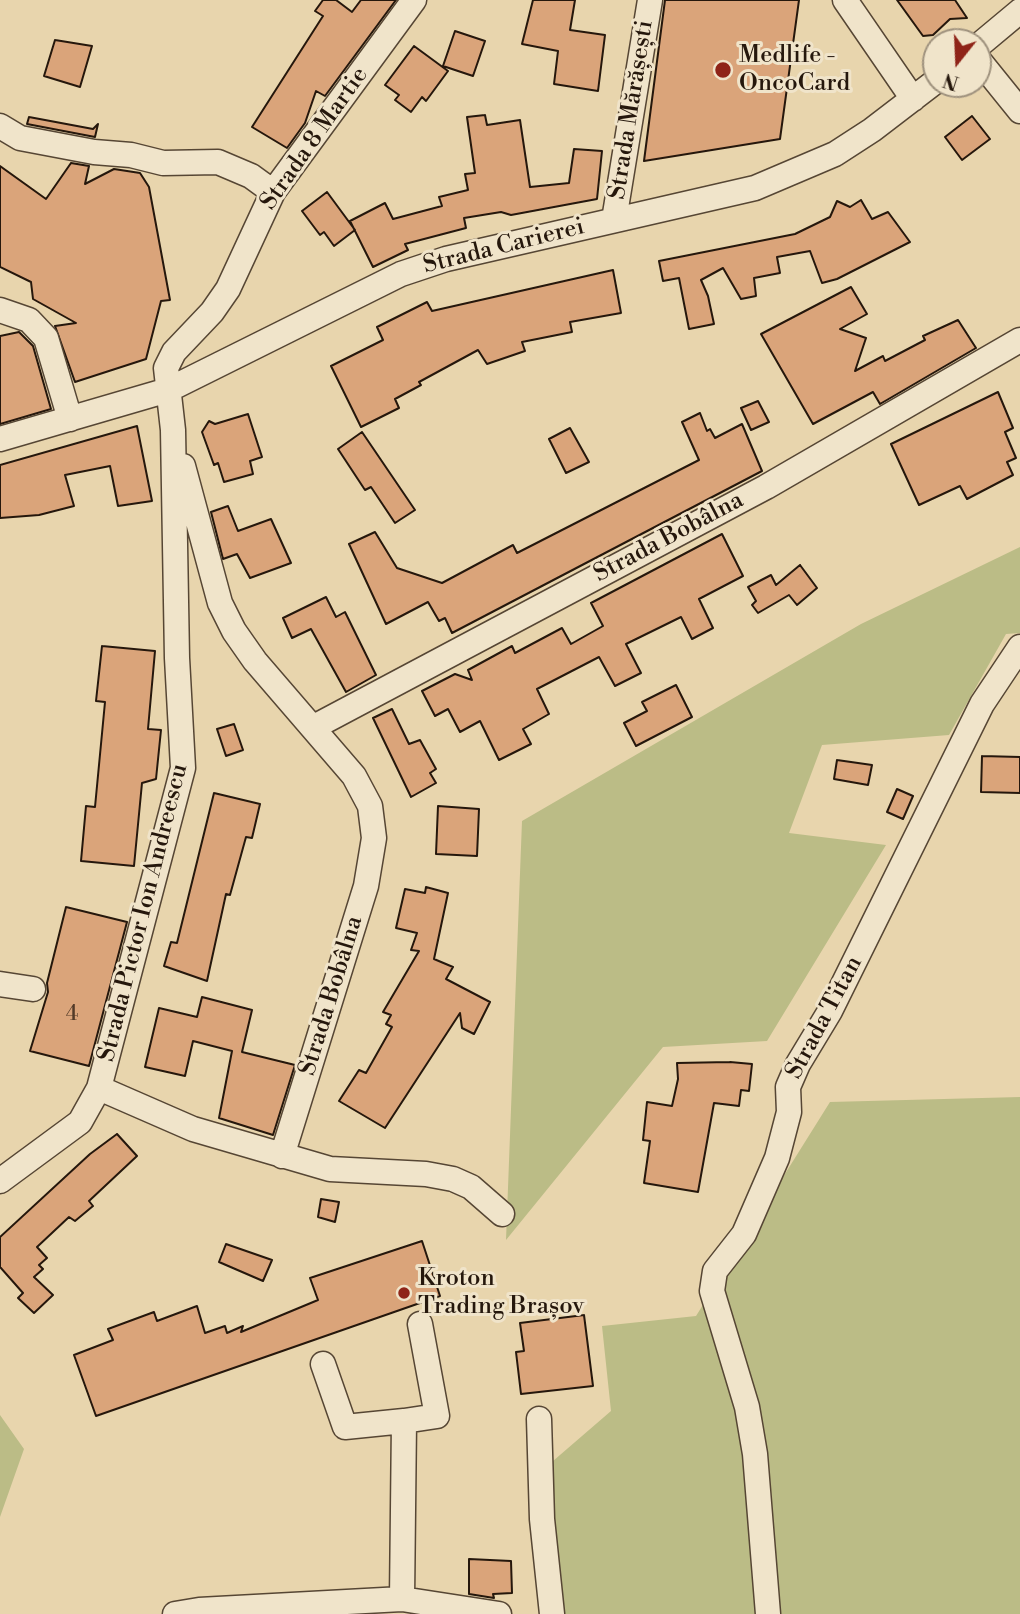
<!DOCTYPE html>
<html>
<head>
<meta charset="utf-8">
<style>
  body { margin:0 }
  #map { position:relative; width:1020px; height:1614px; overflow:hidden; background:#e8d5ad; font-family:"Libre Bodoni",serif }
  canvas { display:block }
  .north { position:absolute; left:922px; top:28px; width:70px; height:70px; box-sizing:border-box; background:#f0e4ca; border:2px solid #9f927e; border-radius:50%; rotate:198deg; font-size:19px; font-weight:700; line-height:28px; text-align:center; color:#25170c }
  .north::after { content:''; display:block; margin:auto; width:24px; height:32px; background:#8f2418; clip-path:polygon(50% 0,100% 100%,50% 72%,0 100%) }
</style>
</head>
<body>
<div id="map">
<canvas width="1020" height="1614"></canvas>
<div class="north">N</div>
</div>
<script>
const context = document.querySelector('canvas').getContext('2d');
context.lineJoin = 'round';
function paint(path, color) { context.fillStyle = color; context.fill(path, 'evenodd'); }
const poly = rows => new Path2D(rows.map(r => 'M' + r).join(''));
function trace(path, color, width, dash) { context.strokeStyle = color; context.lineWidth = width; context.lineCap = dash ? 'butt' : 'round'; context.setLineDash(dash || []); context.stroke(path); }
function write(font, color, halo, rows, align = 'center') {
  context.font = font + ' "Libre Bodoni",serif'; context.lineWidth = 6; context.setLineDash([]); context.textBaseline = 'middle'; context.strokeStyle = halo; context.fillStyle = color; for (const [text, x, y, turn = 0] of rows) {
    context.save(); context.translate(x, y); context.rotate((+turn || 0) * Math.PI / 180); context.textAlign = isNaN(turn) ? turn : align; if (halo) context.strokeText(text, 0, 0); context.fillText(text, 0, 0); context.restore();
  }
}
paint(poly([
  [1020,547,1020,633,1006,634,949,735,822,745,789,833,886,845,767,1041,663,1047,506,1240,522,821,861,624],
  [1020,1097,1020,1614,541,1614,531,1480,611,1411,602,1326,696,1316,830,1102],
  [0,1415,24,1449,0,1517]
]), '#bbbc86');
const building = poly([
  [323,0,336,0,352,12,361,0,396,0,325,96,316,91,305,123,287,148,252,127,323,16,315,11,323,0],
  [533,0,575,0,570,30,605,35,598,91,554,84,558,51,522,44,533,0],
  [665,0,799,0,780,139,644,161,665,0],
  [897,0,955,0,967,18,950,19,933,35,923,36,897,0],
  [455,31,485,41,473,76,443,66,455,31],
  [55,40,92,46,80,87,44,76,55,40],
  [414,46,448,71,426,101,422,97,411,112,395,100,399,95,385,85,414,46],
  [485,115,487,125,520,120,530,187,569,183,574,149,602,151,597,199,511,215,501,212,464,218,466,228,405,244,408,250,373,267,350,221,385,203,393,219,442,206,439,197,468,190,465,174,475,173,467,117,485,115],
  [972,116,990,139,962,160,945,137,972,116],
  [29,117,93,129,98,124,95,137,27,124,29,117],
  [71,163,89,166,85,184,114,169,140,173,149,187,170,300,161,301,146,359,75,382,55,326,76,323,33,299,31,282,0,267,0,166,46,199,71,163],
  [327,192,355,230,334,246,324,232,320,235,302,211,327,192],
  [861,200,872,219,888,212,910,242,837,279,822,283,810,251,777,257,780,273,754,278,756,296,741,299,723,268,701,280,708,296,714,324,689,329,679,278,663,281,659,261,795,234,830,217,837,201,850,207,861,200],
  [613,270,621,313,570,322,572,332,522,342,525,351,487,364,478,350,419,382,421,385,395,399,399,408,361,427,331,366,383,340,377,327,427,302,432,311,613,270],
  [851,287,867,314,840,329,866,338,855,371,883,356,885,361,925,340,923,336,958,320,976,348,880,404,873,392,813,424,761,334,851,287],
  [19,332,33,346,51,409,0,424,0,336,19,332],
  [998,392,1013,428,1005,432,1016,458,1007,462,1013,475,967,499,960,486,919,505,891,444,998,392],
  [758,401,769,422,751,430,741,408,758,401],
  [700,413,707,431,710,429,715,438,742,424,762,471,452,633,445,618,439,621,428,602,386,624,349,544,375,532,397,568,442,583,513,545,517,553,699,460,682,422,700,413],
  [248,414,262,457,250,461,253,474,224,482,218,463,214,465,202,432,209,421,215,424,248,414],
  [137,426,152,501,118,506,110,466,65,475,74,506,39,515,0,518,0,465,137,426],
  [570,428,589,462,566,473,549,439,570,428],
  [362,432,415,510,395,523,371,487,365,490,338,449,362,432],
  [228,506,238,531,271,519,291,563,250,578,237,554,223,559,211,512,228,506],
  [722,534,743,576,699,599,713,628,692,639,681,617,626,644,641,673,615,686,599,657,537,689,549,714,523,729,531,744,499,760,480,721,460,732,448,709,435,716,422,691,455,674,472,680,468,670,512,646,515,653,562,628,571,644,603,626,591,603,722,534],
  [800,565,817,588,797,605,789,595,758,613,752,605,756,601,748,587,771,575,776,585,800,565],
  [326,597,336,617,345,612,376,675,346,692,311,629,292,638,283,618,326,597],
  [102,646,155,651,148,729,161,730,156,779,142,783,134,866,81,861,86,806,95,807,105,702,96,701,102,646],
  [676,685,692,717,636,746,624,723,647,711,642,702,676,685],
  [392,709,409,744,420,740,436,769,430,773,436,783,411,797,373,718,392,709],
  [234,724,243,750,226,756,217,729,234,724],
  [982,756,1020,757,1020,793,981,792,982,756],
  [837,760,872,765,868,785,834,779,837,760],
  [897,789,913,796,903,819,887,812,897,789],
  [214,793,260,804,252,838,246,837,230,895,226,894,207,981,164,966,171,942,177,943,214,793],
  [438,806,479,809,477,856,436,854,438,806],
  [426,887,448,893,434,959,453,967,446,979,490,1002,474,1034,462,1028,460,1013,385,1128,339,1101,359,1070,366,1073,392,1027,386,1024,391,1015,383,1012,419,951,411,950,417,933,396,928,405,889,425,893,426,887],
  [66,907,127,922,89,1066,30,1051,48,992,47,983,66,907],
  [202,997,252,1010,242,1052,295,1065,273,1135,219,1118,232,1051,193,1041,185,1076,145,1067,159,1008,197,1017,202,997],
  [730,1062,752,1064,749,1091,741,1090,739,1106,714,1103,698,1192,644,1183,650,1141,643,1140,647,1102,672,1106,678,1079,677,1063,730,1062],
  [117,1134,137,1156,89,1201,93,1206,75,1221,69,1217,37,1247,47,1258,39,1265,43,1269,34,1277,53,1295,34,1313,18,1298,23,1293,0,1267,0,1237,90,1154,117,1134],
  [321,1199,339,1202,335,1222,318,1217,321,1199],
  [422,1241,440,1296,96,1416,74,1355,113,1340,108,1329,154,1312,157,1321,197,1306,205,1333,225,1326,227,1333,243,1326,241,1332,318,1300,310,1278,422,1241],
  [226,1244,272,1260,263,1281,219,1262,226,1244],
  [584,1315,593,1386,521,1394,516,1352,524,1351,520,1323,584,1315],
  [469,1559,511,1561,512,1593,493,1594,494,1598,469,1594,469,1559]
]);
paint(building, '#daa47a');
trace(building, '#25170c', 2);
const minor = poly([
  [845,0,913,99],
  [978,46,1020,11],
  [978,59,1020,111],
  [0,126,20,138,94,152,131,155,163,163,218,162,251,176,273,192],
  [614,220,650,0],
  [0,310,29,320,46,338,70,419],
  [0,439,168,390,401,274,446,259,755,188,835,154,872,130,936,81],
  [183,466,220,603,234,631,255,661,354,776,370,806,374,838,366,886,282,1156],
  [314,727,766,487,1020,340],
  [0,984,33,989],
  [99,1088,193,1129,330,1169,426,1174,453,1179,471,1187,502,1214],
  [0,1181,80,1122,99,1088,183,768,177,658,173,430,166,368,174,352,212,312,228,289,273,192,414,0],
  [323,1364,345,1427,404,1421,402,1599],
  [539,1419,542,1519,552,1614],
  [404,1421,437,1416,420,1324],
  [175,1614,199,1610,402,1599,499,1614],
  [768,1614,755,1454,747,1407,712,1291,715,1271,744,1234,777,1158,789,1112,788,1087,798,1064,830,1011,982,704,1020,647]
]);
trace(minor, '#564634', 27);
trace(minor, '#f0e4ca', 24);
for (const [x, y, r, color] of [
  [723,70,9,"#8f2418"],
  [404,1293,7,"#8f2418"]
]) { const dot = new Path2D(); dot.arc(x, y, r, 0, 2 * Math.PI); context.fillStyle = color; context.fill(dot); trace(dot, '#f0e4ca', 2.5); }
write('21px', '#523a28', null, [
  ["4",72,1015]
]);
write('24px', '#25170c', '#f0e4ca', [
  ["Medlife -",739,56],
  ["OncoCard",739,84],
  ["Kroton",418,1279],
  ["Trading Brașov",418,1307]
], 'left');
write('24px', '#25170c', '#f0e4ca', [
  ["Strada Mărășești",632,110,-81],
  ["Strada 8 Martie",315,139,-55],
  ["Strada Carierei",504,247,-14],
  ["Strada Bobâlna",669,538,-28],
  ["Strada Pictor Ion Andreescu",144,913,-76],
  ["Strada Bobâlna",332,996,-73],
  ["Strada Titan",825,1018,-62]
]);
</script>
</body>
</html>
